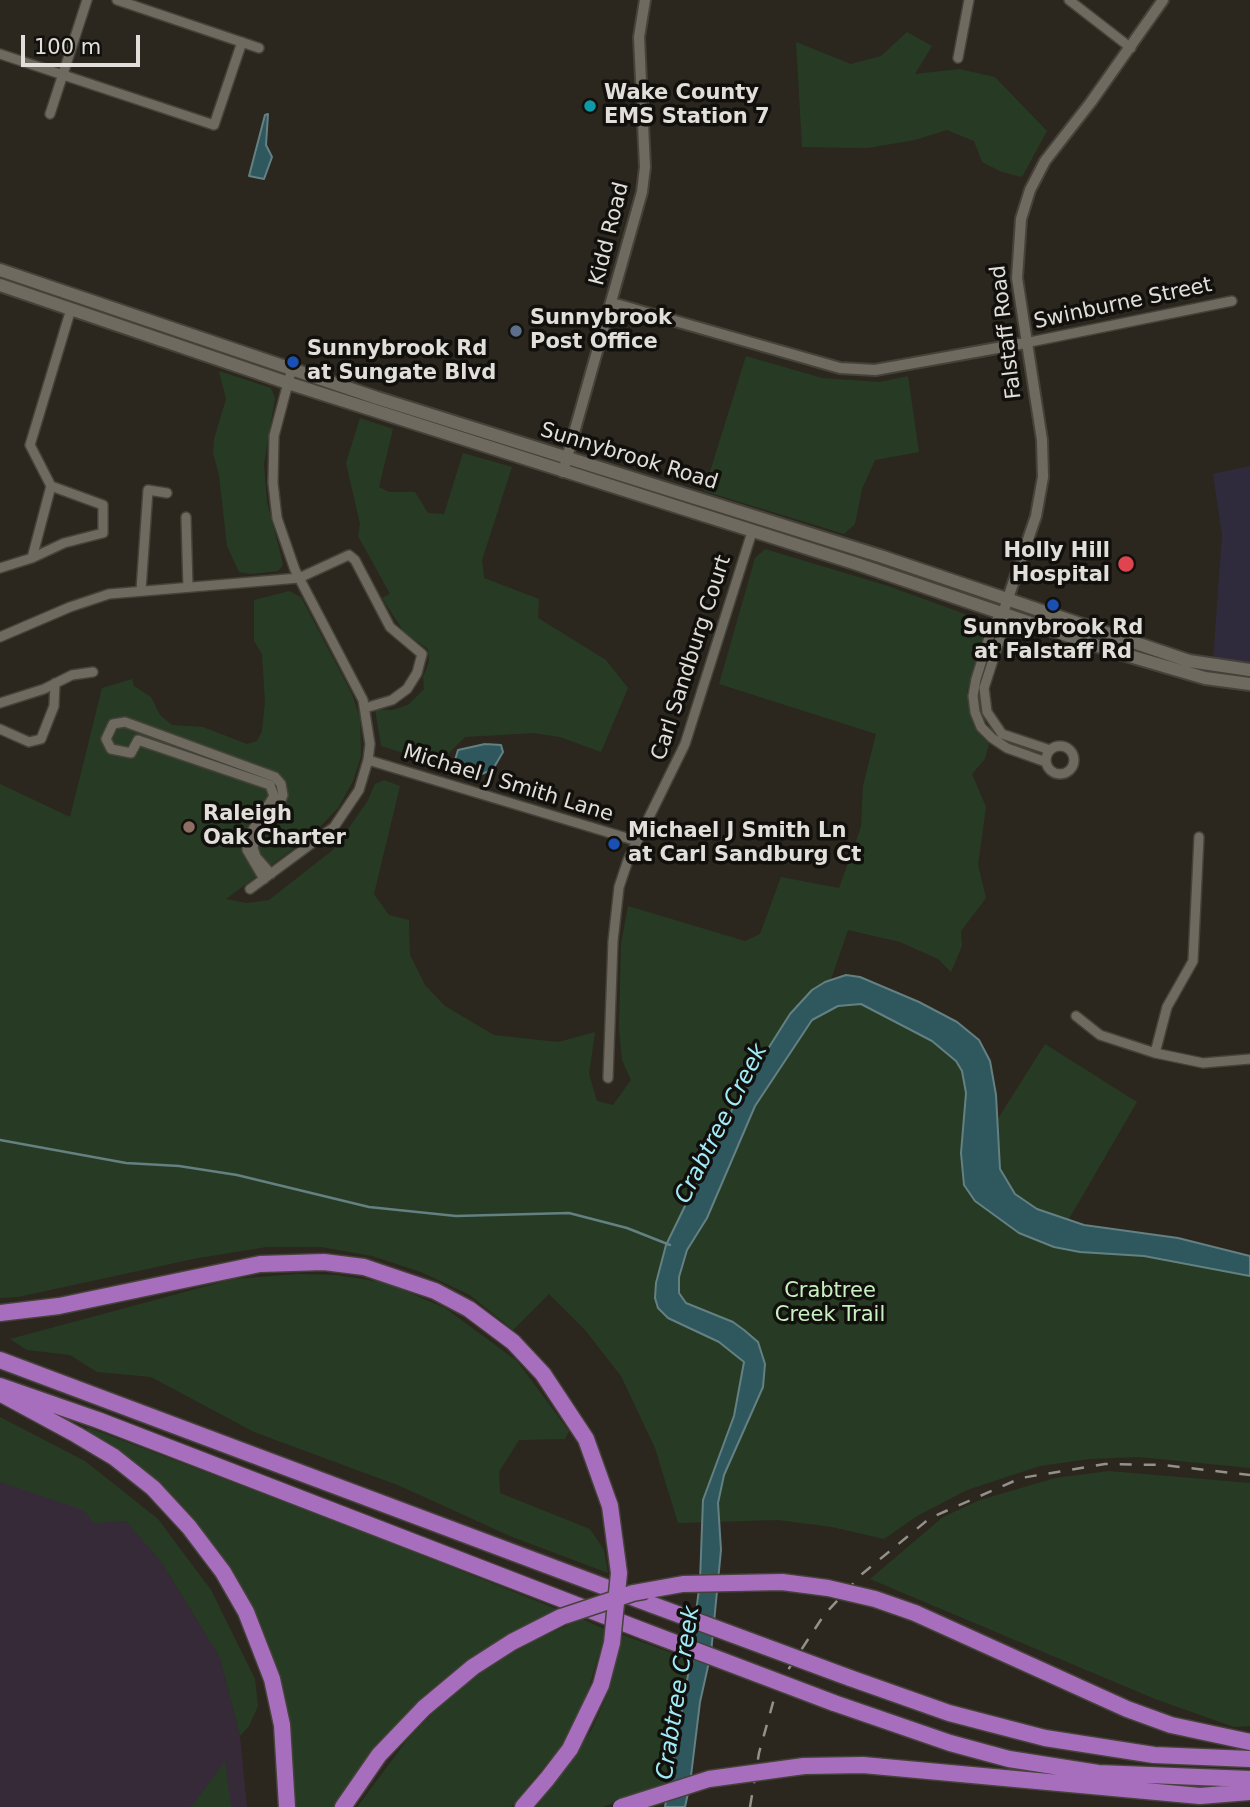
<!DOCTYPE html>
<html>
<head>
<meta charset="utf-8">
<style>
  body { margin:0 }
  #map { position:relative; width:1250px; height:1807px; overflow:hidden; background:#2b271e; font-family:"DejaVu Sans",sans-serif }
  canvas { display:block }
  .scale { position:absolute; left:21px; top:35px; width:119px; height:32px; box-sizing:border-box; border:4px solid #e2dfda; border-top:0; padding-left:9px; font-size:21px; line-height:24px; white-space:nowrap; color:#e2dfda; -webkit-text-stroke:5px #12100c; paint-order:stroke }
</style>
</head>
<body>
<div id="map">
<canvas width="1250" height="1807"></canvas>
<div class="scale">100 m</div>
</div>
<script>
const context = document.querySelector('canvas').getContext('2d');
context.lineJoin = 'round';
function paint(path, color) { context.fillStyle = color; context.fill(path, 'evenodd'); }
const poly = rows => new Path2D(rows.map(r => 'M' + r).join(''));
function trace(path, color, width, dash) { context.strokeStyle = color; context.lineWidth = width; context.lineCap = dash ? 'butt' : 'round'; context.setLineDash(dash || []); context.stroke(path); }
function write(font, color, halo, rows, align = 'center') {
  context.font = font + ' "DejaVu Sans",sans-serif'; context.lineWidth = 7; context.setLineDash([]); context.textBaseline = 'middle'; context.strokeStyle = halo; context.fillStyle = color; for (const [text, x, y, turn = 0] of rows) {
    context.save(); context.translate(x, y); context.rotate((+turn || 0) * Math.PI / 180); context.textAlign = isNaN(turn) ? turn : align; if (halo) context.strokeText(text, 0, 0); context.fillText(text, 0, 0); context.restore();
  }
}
paint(poly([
  [0,1440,126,1520,162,1563,220,1658,240,1736,247,1807,0,1807]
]), '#362a38');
paint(poly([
  [1250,466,1250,664,1213,660,1222,535,1213,474]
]), '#302b3c');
paint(poly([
  [907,32,932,46,915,74,959,69,995,77,1047,131,1022,177,1002,172,982,162,974,141,947,130,915,140,868,148,802,147,796,42,851,64,881,56],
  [746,356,822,378,880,382,908,376,919,452,875,460,862,489,855,524,844,534,704,491],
  [219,371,271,388,275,398,264,464,267,502,282,560,283,565,278,571,250,574,239,572,227,546,219,475,213,453,214,439,226,399],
  [360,418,393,429,379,487,389,492,415,492,428,513,444,514,463,453,512,467,482,560,484,578,539,599,538,618,606,660,628,688,601,752,560,737,534,733,465,737,438,764,381,746,375,709,392,710,408,705,424,689,423,677,429,662,428,649,404,632,382,598,390,594,358,536,360,524,346,463],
  [765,549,888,586,984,621,986,633,967,691,975,728,989,744,985,759,972,774,986,807,978,865,986,898,961,931,962,946,951,972,938,959,900,942,848,930,829,985,962,1032,982,1144,1045,1044,1137,1102,1062,1231,1250,1273,1250,1468,1138,1457,1089,1459,1040,1466,967,1490,917,1516,884,1539,832,1527,778,1520,678,1523,655,1448,621,1376,585,1330,549,1294,513,1330,470,1295,421,1272,372,1256,321,1247,267,1247,198,1258,18,1297,0,1298,0,784,70,817,102,688,132,679,134,686,151,697,160,715,172,725,203,727,247,744,257,741,262,731,265,702,262,654,254,641,254,600,289,591,301,597,352,694,360,718,361,756,353,781,338,808,314,833,226,899,246,903,269,900,334,849,367,802,375,784,384,780,400,786,374,894,389,915,409,920,410,955,425,985,445,1006,494,1035,558,1042,595,1032,589,1074,597,1101,613,1105,631,1080,622,1060,619,1029,621,944,628,906,745,941,760,934,781,877,839,888,861,827,863,786,876,734,719,684,755,558],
  [297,1274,337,1275,387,1283,445,1308,517,1361,569,1431,565,1439,519,1440,499,1472,500,1493,590,1529,604,1550,608,1573,510,1536,400,1486,254,1432,151,1377,97,1372,70,1355,27,1350,10,1339,233,1279],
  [0,1417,85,1461,158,1519,211,1590,255,1679,258,1706,249,1726,240,1736,220,1658,162,1563,126,1521,93,1523,86,1512,77,1508,0,1482],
  [87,1427,367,1533,559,1610,487,1648,422,1699,369,1753,337,1807,294,1807,269,1652,243,1591,203,1533,153,1481,109,1444,86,1430],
  [1109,1471,1250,1483,1250,1726,1234,1727,1155,1699,870,1579,943,1517,980,1500,1055,1478],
  [582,1619,606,1630,584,1704,562,1745,511,1807,357,1807,407,1740,444,1701,480,1672,531,1642],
  [623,1635,690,1660,670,1782,603,1807,536,1807,591,1731,609,1691],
  [225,1761,231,1807,190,1807,194,1804]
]), '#273b24');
const water = poly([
  [268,114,266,145,272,157,264,179,249,176,265,115,268,114],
  [485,744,501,745,503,752,493,769,482,774,455,760,458,750,485,744],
  [846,975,860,977,919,1002,957,1022,979,1040,990,1061,996,1095,1000,1169,1015,1194,1037,1209,1084,1225,1178,1238,1250,1256,1250,1276,1144,1256,1080,1252,1054,1247,1019,1233,975,1201,964,1185,961,1153,966,1093,962,1071,956,1061,932,1041,861,1004,838,1006,812,1020,755,1106,707,1218,687,1250,679,1277,679,1293,686,1303,733,1322,744,1330,758,1342,765,1364,763,1387,724,1475,718,1503,721,1550,711,1653,700,1702,690,1784,685,1807,665,1807,688,1675,700,1581,703,1500,734,1416,744,1362,719,1342,668,1318,658,1308,655,1298,656,1283,666,1245,740,1093,790,1014,812,990,825,982,846,975]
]);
paint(water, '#2e575e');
trace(water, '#648083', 2);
trace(poly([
  [0,1140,126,1163,179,1166,237,1175,369,1207,456,1216,569,1213,627,1228,670,1245]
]), '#648083', 2.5);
const minor = poly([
  [117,0,259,48],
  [1069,0,1131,48],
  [0,54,214,125,242,42],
  [958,58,969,0],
  [50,114,87,0],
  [1025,343,1232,301],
  [186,517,188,587],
  [32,558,64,543,103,533,103,505,51,486],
  [0,568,32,558,51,486,30,445,71,309],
  [141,590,148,490,167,493],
  [1003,613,993,625,976,679,973,696,975,712,981,727,992,738,1007,748,1046,762],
  [1003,613,1003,629,984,688,987,712,1002,734,1050,750],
  [0,637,70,607,109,594,299,578,349,555,355,560,390,627,422,654,417,673,407,689,392,700,365,708],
  [0,703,44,689,72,675,93,672],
  [0,729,29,742,41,739,54,706,55,683],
  '1046 760a14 14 0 1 1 28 0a14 14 0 1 1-28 0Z',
  [368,760,637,841],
  [264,879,247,850,247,839,274,796,270,785,138,740,131,753,111,749,106,739,113,724,125,722,275,777,281,784,283,795,278,807,256,834,253,848,256,857,271,874],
  [250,889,334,827,359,790,368,760,370,744,363,700,295,570,277,518,273,483,274,436,292,368],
  [1076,1016,1100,1035,1155,1053,1203,1063,1250,1059],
  [1155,1053,1167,1007,1193,961,1199,837],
  [608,1078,613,941,619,887,628,860,685,744,752,532]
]);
const tertiary = poly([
  [612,303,840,368,875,370,1025,343],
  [563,472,642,192,645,167,639,37,645,0],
  [1003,613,1036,516,1043,477,1042,440,1017,278,1021,219,1030,190,1045,161,1091,102,1163,0]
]);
const secondary = poly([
  [0,270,377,398,883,557,1189,661,1250,670],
  [0,285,288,383,857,564,1116,652,1205,678,1250,684]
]);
const motorway = poly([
  [0,1313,59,1306,260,1264,324,1262,364,1267,435,1291,469,1309,513,1342],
  [0,1360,653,1605],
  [0,1386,98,1420,644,1631],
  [5,1396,77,1435,114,1457,153,1488,189,1527,223,1572,246,1612,272,1679,282,1725,287,1807],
  [915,1613,1127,1709,1171,1725,1250,1742],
  [850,1678,949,1713,1045,1738,1154,1755,1250,1759],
  [834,1703,950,1743,1009,1759,1098,1773,1250,1779],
  [804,1766,863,1765,1200,1796,1250,1792],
  [343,1807,379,1755,424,1708],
  [523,1807,547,1779]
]);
trace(minor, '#45423a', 12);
trace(tertiary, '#45423a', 14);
trace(secondary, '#45423a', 16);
trace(motorway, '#45423a', 19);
trace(minor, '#6f6a60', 9);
trace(tertiary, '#6f6a60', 10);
trace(secondary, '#6f6a60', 12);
trace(motorway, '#a86ebe', 16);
trace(poly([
  [750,1807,759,1753,774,1699,788,1670,824,1615,862,1574,930,1518,1021,1478,1105,1464,1163,1465,1250,1475]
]), '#94908a', 2.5, [12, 12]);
const motorwayBridge = poly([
  [513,1342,543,1374,586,1439,610,1506,619,1573,612,1643,601,1685,570,1749,547,1779],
  [653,1605,850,1678],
  [644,1631,834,1703],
  [424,1708,473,1667,512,1642,561,1617,633,1593,683,1584,782,1582,828,1588,875,1599,915,1613],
  [621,1807,709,1779,804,1766]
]);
trace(motorwayBridge, '#45423a', 19, []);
trace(motorwayBridge, '#a86ebe', 16);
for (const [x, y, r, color] of [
  [590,106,7,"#0f9aa8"],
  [516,331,7,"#5c6f8a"],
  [293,362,7,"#1a4fb4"],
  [1126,564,9,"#e0444e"],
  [1053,605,7,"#1a4fb4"],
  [189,827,7,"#8d6e63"],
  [614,844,7,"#1a4fb4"]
]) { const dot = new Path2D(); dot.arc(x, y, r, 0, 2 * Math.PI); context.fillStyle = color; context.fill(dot); trace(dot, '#12100c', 2.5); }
write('bold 21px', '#e2dfda', '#12100c', [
  ["Wake County",604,94],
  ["EMS Station 7",604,118],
  ["Sunnybrook",530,319],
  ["Post Office",530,343],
  ["Sunnybrook Rd",307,350],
  ["at Sungate Blvd",307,374],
  ["Holly Hill",1110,552,"right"],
  ["Hospital",1110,576,"right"],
  ["Sunnybrook Rd",1053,629,"center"],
  ["at Falstaff Rd",1053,653,"center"],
  ["Raleigh",203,815],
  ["Oak Charter",203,839],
  ["Michael J Smith Ln",628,832],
  ["at Carl Sandburg Ct",628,856]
], 'left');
write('21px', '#e2dfda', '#12100c', [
  ["Kidd Road",610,234,-76],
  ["Swinburne Street",1123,304,-12],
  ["Falstaff Road",1007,332,-97],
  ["Sunnybrook Road",629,457,17],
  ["Carl Sandburg Court",692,658,-72],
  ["Michael J Smith Lane",508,784,17]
]);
write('21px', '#c8f1c1', '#12100c', [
  ["Crabtree",830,1292],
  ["Creek Trail",830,1316]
]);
write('italic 23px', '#a0ecf9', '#12100c', [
  ["Crabtree Creek",722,1124,-63],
  ["Crabtree Creek",679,1693,-81]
]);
</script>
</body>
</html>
